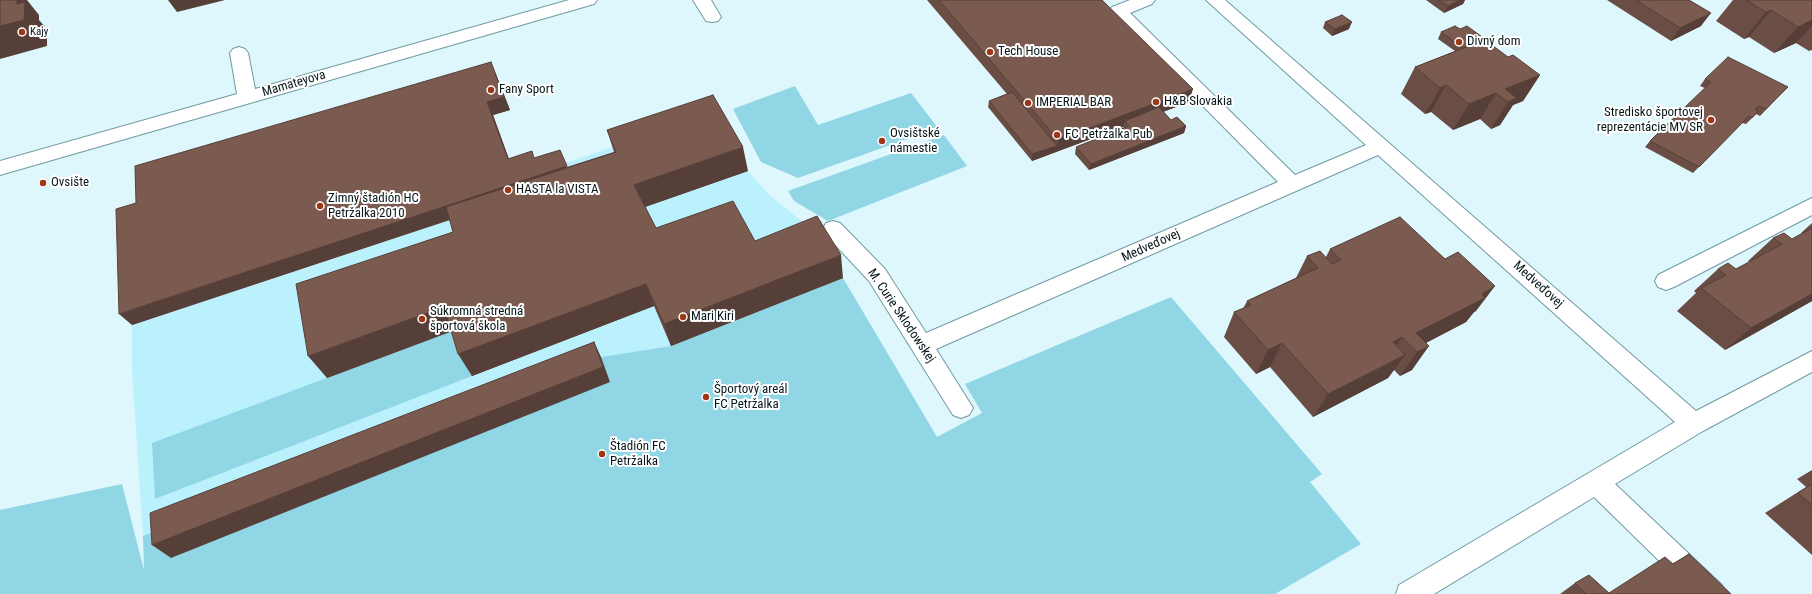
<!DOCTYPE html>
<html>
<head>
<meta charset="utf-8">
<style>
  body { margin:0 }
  canvas { display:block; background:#ddf7fc }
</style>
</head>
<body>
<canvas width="1812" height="594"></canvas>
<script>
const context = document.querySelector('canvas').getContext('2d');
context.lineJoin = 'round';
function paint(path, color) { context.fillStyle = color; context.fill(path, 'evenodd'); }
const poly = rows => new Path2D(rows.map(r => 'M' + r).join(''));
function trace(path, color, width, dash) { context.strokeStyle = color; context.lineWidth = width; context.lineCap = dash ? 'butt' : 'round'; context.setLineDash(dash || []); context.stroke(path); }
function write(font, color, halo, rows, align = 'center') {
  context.font = font + ' "Roboto Condensed",sans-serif'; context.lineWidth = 4; context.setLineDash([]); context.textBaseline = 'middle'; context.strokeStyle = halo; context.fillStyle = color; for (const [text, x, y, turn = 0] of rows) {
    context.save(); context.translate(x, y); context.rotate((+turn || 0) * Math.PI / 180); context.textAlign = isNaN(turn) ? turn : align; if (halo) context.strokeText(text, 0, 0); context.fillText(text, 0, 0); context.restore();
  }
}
paint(poly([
  [714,113,748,171,768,194,804,223,843,278,671,346,601,357,143,536,132,371,132,325,522,196,565,163]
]), '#bbf1fd');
paint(poly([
  [795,86,818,125,911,93,938,128,798,178,761,162,733,109],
  [944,135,967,166,828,221,794,201,788,191],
  [843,278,937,437,982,413,965,384,1171,297,1322,474,1310,482,1361,544,1275,594,0,594,0,510,122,484,144,570,143,536,601,357,671,346],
  [458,329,472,376,155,499,152,443]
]), '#90d6e5');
const minor = poly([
  [569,0,597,0,594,4,0,175,0,161,237,94,230,53,233,49,239,47,245,49,248,53,255,89,569,0],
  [693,0,711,0,721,17,718,21,712,22,706,21,693,0],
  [1130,0,1155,0,1152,4,1130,13,1295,175,1366,145,1206,0,1225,0,1696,411,1812,351,1812,372,1703,431,1615,484,1722,585,1725,594,1693,594,1594,497,1434,594,1396,594,1399,585,1675,422,1378,155,936,349,973,408,969,415,961,418,953,415,869,281,826,235,823,229,826,223,833,221,840,223,885,269,926,333,1278,182,1109,11,1112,7,1130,0],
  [1812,198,1812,215,1674,287,1666,290,1658,287,1655,281,1658,275,1812,198]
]);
trace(minor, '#709aa2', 2);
paint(minor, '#fff');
paint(poly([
  [927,0,1102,0,1189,102,1163,112,1171,120,1186,126,1184,133,1089,170,1075,154,1076,147,1124,128,1123,127,1056,152,1032,161,988,107,989,101,1007,94],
  [1426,0,1465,0,1463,4,1444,13],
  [1607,0,1689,0,1701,26,1671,41],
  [1733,0,1812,0,1812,50,1809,51,1796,43,1774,53,1749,37,1744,39,1716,21],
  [1325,22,1349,29,1332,36,1323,28],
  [1460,29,1484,40,1508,57,1540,75,1523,101,1513,105,1500,125,1491,129,1480,119,1453,130,1431,112,1425,114,1401,94,1415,67,1455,51,1438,39,1441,32],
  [491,62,510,110,493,115,509,159,534,158,567,167,614,152,607,130,748,171,645,207,656,228,755,241,843,278,671,346,654,306,472,376,452,331,327,378,453,232,450,220,132,325,136,203],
  [1705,79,1788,87,1760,116,1756,114,1746,124,1742,123,1693,173,1645,147,1650,141,1705,88,1700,86],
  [1812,223,1812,301,1725,350,1677,311,1696,293,1694,291,1718,269,1736,269,1749,262,1748,261,1773,238,1792,239,1802,233,1801,233],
  [1330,249,1476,311,1474,312,1466,322,1426,343,1412,370,1400,376,1394,370,1388,378,1313,417,1270,367,1256,374,1224,337,1234,312,1243,309,1247,301,1296,278,1307,256,1326,257],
  [1812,470,1812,555,1765,513,1806,487,1797,479],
  [1689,554,1731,594,1560,594,1575,583,1609,593,1672,564]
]), '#6a4d45');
paint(poly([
  [17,0,27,0,39,15,39,20,47,29,47,46,0,59,0,26,17,4],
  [168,0,225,0,177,12],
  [1460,0,1465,0,1463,4,1444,13,1448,6],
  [1771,10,1749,37,1744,39,1766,12],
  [1711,13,1701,26,1671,41,1680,28],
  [1812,20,1812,26,1796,43,1774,53,1798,27],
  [1352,22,1349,29,1332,36,1335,29],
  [491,62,510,110,493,115,513,171,508,159,487,102],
  [1540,75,1523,101,1513,105,1500,125,1491,129,1508,102,1505,89],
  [1446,85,1431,112,1425,114,1440,88],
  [1193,89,1189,102,1128,125,1125,121,1123,127,1056,152,1058,140],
  [1496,93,1480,119,1453,130,1469,104],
  [1186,126,1184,133,1089,170,1091,164],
  [1057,146,1056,152,1032,161,1032,154],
  [743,147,748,171,642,208,634,185],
  [567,166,572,179,132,325,119,314],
  [841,255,843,278,671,346,664,324],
  [646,284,654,306,472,376,458,354],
  [1495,286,1476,311,1474,312,1466,322,1414,349,1416,333],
  [1812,294,1812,301,1725,350,1751,328],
  [444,307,458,329,327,378,308,356],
  [1402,337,1386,361,1393,342],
  [594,342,601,357,610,382,171,558,152,545],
  [1282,343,1270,367,1256,374,1268,350],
  [1429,346,1412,370,1400,376,1417,352],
  [1405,355,1388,378,1313,417,1328,394]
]), '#563f38');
const building = poly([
  [0,0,17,0,17,4,25,2,24,20,0,26,0,0],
  [939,0,1102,0,1193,89,1058,140,939,0],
  [1439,0,1460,0,1448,6,1439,0],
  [1636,0,1689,0,1711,13,1680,28,1636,0],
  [1746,0,1812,0,1812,20,1798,27,1771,10,1766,12,1746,0],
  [1342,15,1352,22,1335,29,1325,22,1342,15],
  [1455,26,1460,29,1467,26,1485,39,1463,48,1441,32,1455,26],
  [1485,40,1508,57,1513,55,1540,75,1505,89,1517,98,1508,102,1496,93,1469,104,1446,85,1440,88,1415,67,1485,40],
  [1728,57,1788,87,1766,109,1759,106,1755,109,1758,111,1752,118,1749,116,1699,167,1650,141,1711,82,1705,79,1728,57],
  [491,62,504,97,487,102,508,159,532,151,534,158,560,150,567,166,119,314,116,209,136,203,135,166,491,62],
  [1012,92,1057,146,1032,154,989,101,1012,92],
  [713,95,743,147,634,185,656,228,733,201,755,241,817,216,841,255,664,324,646,284,458,354,444,307,308,356,296,284,453,232,446,207,616,152,607,130,713,95],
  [1159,107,1171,120,1177,117,1186,126,1091,164,1076,147,1129,126,1125,121,1159,107],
  [1400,217,1445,259,1458,252,1495,286,1482,294,1485,298,1416,333,1429,346,1417,352,1402,337,1393,342,1405,355,1328,394,1282,343,1268,350,1234,312,1251,305,1247,301,1318,268,1307,256,1320,251,1332,264,1341,260,1330,249,1400,217],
  [1812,228,1812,294,1751,328,1701,288,1726,275,1718,269,1728,263,1736,269,1782,244,1773,238,1784,233,1792,239,1812,228],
  [594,342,603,367,152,545,150,513,594,342],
  [1812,484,1812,505,1798,493,1812,484],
  [1689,554,1731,594,1586,594,1575,583,1589,575,1609,593,1665,557,1673,564,1689,554]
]);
paint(building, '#7b5a50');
trace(building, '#563f38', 1);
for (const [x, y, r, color] of [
  [22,32,4,"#9e3716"],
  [1459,42,4,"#9e3716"],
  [990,52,4,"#9e3716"],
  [491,90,4,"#9e3716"],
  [1156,102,4,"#9e3716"],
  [1028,103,4,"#9e3716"],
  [1711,120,4,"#9e3716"],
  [1057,135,4,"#9e3716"],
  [882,141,4,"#9e3716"],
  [43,183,4,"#9e3716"],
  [508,190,4,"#9e3716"],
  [320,206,4,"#9e3716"],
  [683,317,4,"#9e3716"],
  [422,319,4,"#9e3716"],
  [706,397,4,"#9e3716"],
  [602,454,4,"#9e3716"]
]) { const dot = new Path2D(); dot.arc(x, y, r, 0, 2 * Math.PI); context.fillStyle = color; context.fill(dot); trace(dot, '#fff', 1.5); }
write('11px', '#07171a', '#fff', [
  ["Kajy",30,32]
], 'left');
write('13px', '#07171a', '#fff', [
  ["Divný dom",1467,42],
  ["Tech House",998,52],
  ["Fany Sport",499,90],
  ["H&B Slovakia",1164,102],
  ["IMPERIAL BAR",1036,103],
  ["Stredisko športovej",1703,113,"right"],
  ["reprezentácie MV SR",1703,128,"right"],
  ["Ovsištské",890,134],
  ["námestie",890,149],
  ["FC Petržalka Pub",1065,135],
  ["Ovsište",51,183],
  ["HASTA la VISTA",516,190],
  ["Zimný štadión HC",328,199],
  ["Petržalka 2010",328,214],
  ["Súkromná stredná",430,312],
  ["športová škola",430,327],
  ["Mari Kiri",691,317],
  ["Športový areál",714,390],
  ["FC Petržalka",714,405],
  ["Štadión FC",610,447],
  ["Petržalka",610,462]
], 'left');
write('13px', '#07171a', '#fff', [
  ["Mamateyova",294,84,-16],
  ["Medveďovej",1151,246,-24],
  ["Medveďovej",1538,285,42],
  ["M. Curie Sklodowskej",901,316,56]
]);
</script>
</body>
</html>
